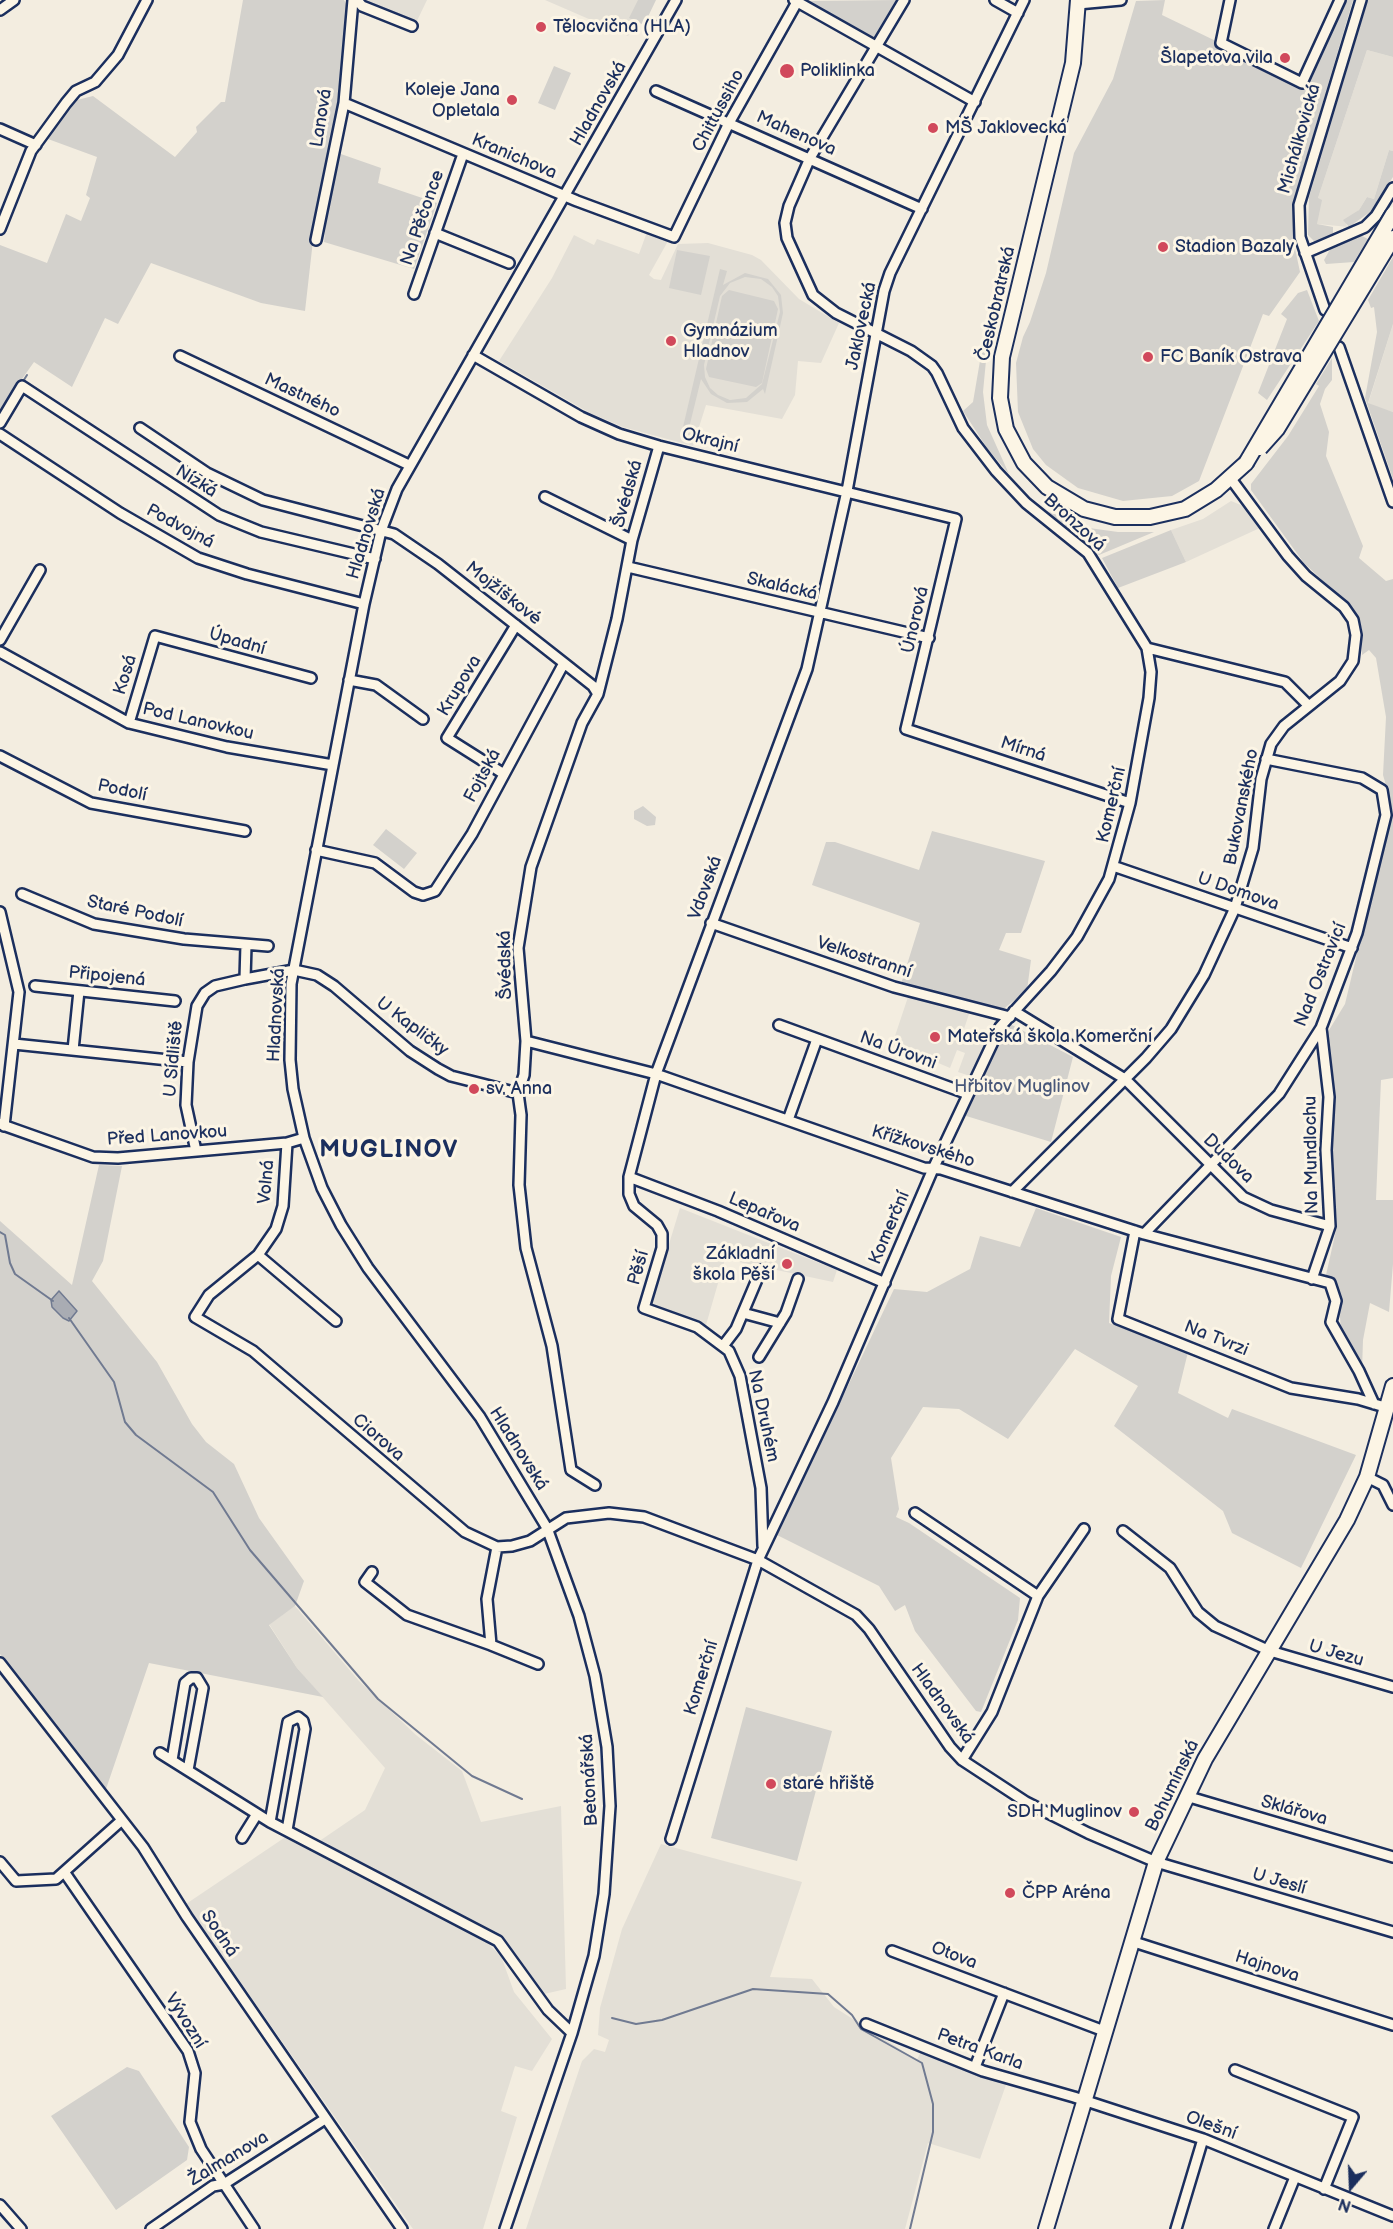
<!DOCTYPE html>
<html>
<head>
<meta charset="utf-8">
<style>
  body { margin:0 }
  #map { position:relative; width:1393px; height:2229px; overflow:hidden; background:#f3ede0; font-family:"Balsamiq Sans",sans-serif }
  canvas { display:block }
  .north { position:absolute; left:1321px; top:2157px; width:60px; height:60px; -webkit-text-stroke:4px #fcf5e5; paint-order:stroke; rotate:199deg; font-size:16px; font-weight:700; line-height:24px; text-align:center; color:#1b2f5e }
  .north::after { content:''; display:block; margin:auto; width:21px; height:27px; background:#1b2f5e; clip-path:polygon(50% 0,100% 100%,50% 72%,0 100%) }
</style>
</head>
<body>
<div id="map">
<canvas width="1393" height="2229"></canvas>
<div class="north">N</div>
</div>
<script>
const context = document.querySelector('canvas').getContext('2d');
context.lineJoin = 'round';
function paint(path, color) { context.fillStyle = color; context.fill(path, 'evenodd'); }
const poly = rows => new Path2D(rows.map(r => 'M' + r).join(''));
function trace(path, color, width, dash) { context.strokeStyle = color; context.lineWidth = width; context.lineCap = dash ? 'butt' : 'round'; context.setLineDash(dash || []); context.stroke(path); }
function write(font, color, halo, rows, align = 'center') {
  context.font = font + ' "Balsamiq Sans",sans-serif'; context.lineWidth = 6; context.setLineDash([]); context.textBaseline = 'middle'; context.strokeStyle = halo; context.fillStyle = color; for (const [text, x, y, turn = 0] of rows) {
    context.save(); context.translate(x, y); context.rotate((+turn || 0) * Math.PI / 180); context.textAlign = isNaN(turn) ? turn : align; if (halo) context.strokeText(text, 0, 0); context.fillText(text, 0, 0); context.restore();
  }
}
paint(poly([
  [362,0,427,0,415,25,375,8],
  [545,0,648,0,628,36],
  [1367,50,1393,57,1393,151,1389,150,1374,199,1367,197,1359,210,1346,225,1349,227,1317,224,1318,198],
  [647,232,668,241,649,275,654,279,661,280,678,244,708,243,752,255,761,260,799,299,839,323,821,363,798,361,795,395,782,419,706,405,693,446,623,427,590,413,499,361,552,278,574,235,594,245,597,239,639,254],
  [1393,324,1393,412,1368,404],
  [1231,501,1241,505,1262,527,1186,562,1171,530,1203,519],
  [909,994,970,1011,963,1032,986,1041,970,1076,958,1072,965,1053,957,1050,950,1068,936,1062,930,1068,890,1051],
  [680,1208,837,1270,833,1282,725,1259,706,1325,651,1303],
  [295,1606,359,1681,416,1735,462,1771,481,1822,561,1806,566,1989,544,1994,500,1936,318,1842,365,1810,385,1768,297,1668,269,1624],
  [287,1836,482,1938,501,1956,514,1992,552,2039,532,2071,515,2066,501,2111,517,2117,483,2229,413,2229,186,1904],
  [661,1844,802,1882,770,1977,812,1979,834,2007,917,2060,922,2049,1008,2079,980,2159,928,2143,905,2229,526,2229,582,2061,594,2049,605,2052,609,2040,598,2035,600,2008,622,1929]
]), '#e3dfd6');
paint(poly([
  [243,0,344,0,349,9,337,102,338,116,316,214,305,311,261,303,151,263,118,324,105,318,72,387,34,362,0,410,0,245,47,263,66,214,81,221,90,198,86,195,97,157,48,139,73,101,93,96,175,157,197,132,196,127,221,102,225,102],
  [638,0,656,0,644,25,629,18],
  [899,0,873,41,808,4,807,1],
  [1165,0,1162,15,1305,84,1344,0,1353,0,1295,196,1293,239,1300,272,1269,316,1263,314,1199,481,1172,496,1123,501,1078,488,1046,465,1033,449,1018,412,1016,363,1023,337,1030,322,1046,273,1074,153,1113,79,1136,1],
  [1368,0,1393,0,1393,57,1367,50,1318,198,1322,200,1317,224,1333,227,1333,233,1330,238,1314,241,1308,235,1309,197],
  [554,66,571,73,555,110,538,103],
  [1389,150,1393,151,1393,177,1370,212,1349,227,1343,220,1359,210,1367,197,1374,199],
  [338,153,381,168,378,183,437,203,414,269,324,242,328,200],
  [1358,234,1368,239,1354,262,1326,264,1324,260,1332,246],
  [677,250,710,256,701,295,669,288],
  [1393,257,1393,324,1368,403,1393,412,1393,479,1365,398,1377,332,1374,307,1371,308,1368,300],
  [720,269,727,271,723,285,745,273,768,279,781,295,783,313,765,394,763,389,747,402,727,403,711,394,701,379,689,428,683,427],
  [745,277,761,279,772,287,778,296,780,312,762,384,746,398,730,400,718,395,710,388,705,377,704,365,720,296,730,283],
  [729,290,774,301,778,309,762,383,756,387,709,377,706,369,722,296],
  [1307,290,1319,321,1267,400,1258,393,1287,319,1281,314,1298,293],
  [982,349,987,350,983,392,987,425,1009,474,987,448,963,411,973,402],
  [1332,358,1332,380,1325,389,1320,404,1329,432,1326,456,1363,546,1359,558,1386,581,1393,579,1393,1078,1381,1080,1376,1200,1393,1200,1393,1264,1389,1312,1370,1303,1363,1340,1362,1370,1341,1331,1338,1290,1326,1275,1337,1226,1332,1151,1333,1096,1326,1035,1345,1004,1390,815,1390,799,1383,775,1386,717,1376,658,1369,650,1362,655,1362,629,1354,610,1304,563,1251,490,1251,484,1288,436,1319,386,1316,384],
  [1047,511,1089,528,1118,532,1154,532,1099,555],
  [1171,530,1186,562,1118,588,1102,558],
  [643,806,656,817,655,825,647,826,634,819,634,811],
  [386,829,417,853,404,869,373,845],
  [932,831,1045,861,1021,933,1006,933,999,950,1031,960,1027,990,1001,1011,901,984,920,923,812,885,826,842,835,842,919,870],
  [1010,1024,1073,1057,1051,1142,963,1115],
  [99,1165,122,1166,103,1261,92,1281,157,1362,192,1424,206,1442,234,1464,259,1518,304,1581,295,1606,269,1625,297,1668,323,1697,149,1663,106,1789,0,1654,0,1221,72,1285],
  [1036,1208,1121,1237,1111,1276,1109,1323,1188,1352,1178,1393,1228,1418,1232,1409,1356,1455,1301,1568,1232,1533,1223,1511,1114,1426,1138,1386,1075,1349,1008,1439,959,1409,923,1407,891,1458,899,1509,896,1517,909,1523,1020,1598,1018,1620,981,1712,976,1711,915,1631,905,1605,895,1611,879,1586,777,1535,894,1289,927,1292,970,1269,980,1236,1020,1247],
  [746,1707,832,1731,797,1861,711,1838],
  [127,2067,139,2071,189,2147,187,2160,116,2210,51,2116]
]), '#d3d1cc');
const water = poly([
  [59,1291,77,1311,69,1321,63,1318,52,1307,51,1300,59,1291]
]);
paint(water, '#a9acb3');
trace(water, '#707a91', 1.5);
trace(poly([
  [22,383,27,375],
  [0,1232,5,1235,10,1263,15,1274,53,1301],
  [69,1318,114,1382,125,1422,136,1435,213,1492,250,1550,378,1699,472,1776,522,1799],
  [612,2018,636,2024,662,2020,753,1989,828,1994,852,2015,861,2029,922,2063,933,2104,933,2132,910,2229]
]), '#707a91', 2);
const street = poly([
  [357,0,362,6,412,26],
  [794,0,975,102],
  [995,0,1018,13],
  [1230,0,1221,43,1302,83,1340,0],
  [1078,4,1121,0],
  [0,10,14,0],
  [656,91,922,209],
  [344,103,577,201,674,237,729,123,797,2],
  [0,129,36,145],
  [0,229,31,151,66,103,76,91,95,82,118,55,147,0],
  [435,233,509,263],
  [316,240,344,103,353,0],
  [1305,253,1365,227,1376,216,1393,188],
  [414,294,463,154],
  [1325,310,1300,237,1299,205,1361,0],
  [1339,347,1393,502],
  [473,355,581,417,619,434,659,446,956,519,906,729,1130,803],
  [180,356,409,465],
  [0,423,22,386,219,515,261,532,375,559],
  [140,428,207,473,263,500,394,534,438,564,564,663,593,686,598,694],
  [0,434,120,513,198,558,247,574,364,604],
  [545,497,632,540],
  [628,567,929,638],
  [0,640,40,570],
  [1147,648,1285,682,1308,705],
  [0,652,129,723,227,747,333,765],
  [349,680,376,685,423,719],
  [129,723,155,636,311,678],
  [0,756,91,803,245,831],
  [504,774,447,738,516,625],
  [316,850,375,863,414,892,423,895,435,891,472,834,564,663],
  [1113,866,1352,948],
  [22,894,94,924,184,939,268,946],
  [0,912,19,992,4,1126],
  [711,923,894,987,1010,1017],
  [245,979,246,945],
  [35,986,175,1001],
  [1014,1011,1125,1079,1243,1197,1271,1210,1330,1226],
  [779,1025,968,1094],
  [526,1041,656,1074,924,1168,941,1169,1144,1234,1330,1283,1336,1301,1331,1322,1359,1371,1374,1404],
  [14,1044,188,1062],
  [73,1050,79,991],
  [788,1120,817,1039],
  [0,1124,93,1157,118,1158,287,1143,304,1138],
  [287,1143,283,1206,276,1229,258,1255,209,1295,195,1317,253,1351,465,1532,497,1547,512,1546,530,1541,566,1518,609,1513,644,1517,758,1560,856,1615,869,1629,950,1747,962,1760,1026,1802,1088,1833,1156,1862,1393,1932],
  [196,1151,186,1105,188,1062,197,1006,205,993,215,986,245,979,294,970,317,975,334,986,410,1051,438,1069,451,1076,518,1093],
  [629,1177,718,1211,885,1283],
  [1012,1192,1146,1058,1171,1029,1204,975,1235,908,1253,848,1261,779,1271,744,1284,726,1340,681,1353,661,1356,635,1353,620,1344,607,1306,576,1288,556,1231,479],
  [1135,1231,1118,1319,1291,1388,1358,1399,1388,1408],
  [1144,1234,1279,1094,1321,1028,1357,933,1386,815,1382,790,1362,778,1266,759],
  [258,1255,336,1321],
  [1312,1279,1330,1226,1326,1150,1329,1097,1321,1028],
  [743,1313,780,1323],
  [723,1346,736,1329,761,1270],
  [759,1357,786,1313,798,1279],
  [1367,1477,1383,1485,1393,1505],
  [595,1485,571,1470,552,1346,526,1248,519,1185,521,1115,518,1093,524,1075,526,1041,518,948,531,867,582,723,598,694,617,619,632,540,659,446],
  [915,1513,1038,1596],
  [1123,1531,1170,1568,1198,1612,1215,1626,1270,1651,1393,1687],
  [763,1546,761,1488,740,1376,729,1351,697,1327,644,1308,662,1248,662,1234,657,1225,634,1206,629,1194,629,1177,656,1074,807,669,847,491,884,291,890,273,1024,0],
  [497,1547,487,1599,491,1645,538,1664],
  [372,1572,365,1582,407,1615,491,1645],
  [0,1663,143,1847,187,1917,402,2229],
  [160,1753,270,1822,498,1941,548,2010,572,2033],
  [172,1760,185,1683,191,1678,197,1678,203,1688,188,1770],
  [962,1760,992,1712,1038,1596,1084,1529],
  [1186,1796,1393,1857],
  [270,1822,288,1722,298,1717,303,1721,305,1729,287,1830],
  [242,1838,257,1814],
  [671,1839,758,1560,833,1402,933,1169,1000,1027,1051,971,1077,937,1109,879,1130,803,1149,698,1151,672,1147,648,1088,553,1026,503,996,471,963,428,937,373,932,366,911,351,836,313,813,295,787,238,785,223,789,206,810,158,904,0],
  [0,1862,16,1881,56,1879,122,1820],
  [65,1873,188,2051,195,2073,190,2122,201,2149,254,2229],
  [1131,1941,1393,2025],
  [892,1951,1104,2031],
  [866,2024,983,2071,1074,2097,1203,2139,1393,2216],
  [975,2067,1004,1993],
  [1235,2070,1353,2117,1324,2189],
  [0,2205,21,2229],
  [151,2229,213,2186,224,2184,325,2119],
  [505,2229,572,2033,594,1956,604,1894,610,1806,607,1747,595,1676,579,1616,547,1528,480,1417,368,1268,341,1225,322,1188,304,1138,293,1089,290,1060,291,984,364,604,381,531,397,489,676,0],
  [1176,2229,1203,2139],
  [1274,2229,1295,2177]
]);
const secondary = poly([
  [1078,0,1073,63,1002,357,1000,398,1006,429,1024,463,1047,487,1084,509,1115,517,1150,517,1185,509,1216,490,1246,463],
  [1046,2229,1156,1862,1205,1759,1347,1520,1367,1477,1393,1386]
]);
trace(street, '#1b2f5e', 14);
trace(secondary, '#1b2f5e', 18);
trace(street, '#fcf5e5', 9);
trace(secondary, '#fcf5e5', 14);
const secondaryBridge = poly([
  [1260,448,1277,429,1393,238],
  [1246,463,1393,214]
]);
trace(secondaryBridge, '#1b2f5e', 18, []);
trace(secondaryBridge, '#fcf5e5', 14);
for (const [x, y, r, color] of [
  [541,27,6,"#d1495b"],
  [1285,58,6,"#d1495b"],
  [787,71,8,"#d1495b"],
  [512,100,6,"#d1495b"],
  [933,128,6,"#d1495b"],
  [1163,247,6,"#d1495b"],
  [671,341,6,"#d1495b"],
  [1148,357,6,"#d1495b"],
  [935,1037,6,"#d1495b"],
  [474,1089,6,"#d1495b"],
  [787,1264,6,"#d1495b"],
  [771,1784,6,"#d1495b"],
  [1134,1812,6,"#d1495b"],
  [1010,1893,6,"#d1495b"]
]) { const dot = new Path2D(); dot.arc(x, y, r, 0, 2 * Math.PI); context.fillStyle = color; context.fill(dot); trace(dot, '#fcf5e5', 2); }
write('18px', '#1b2f5e', '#fcf5e5', [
  ["Tělocvična (HLA)",553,27],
  ["Šlapetova vila",1273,58,"right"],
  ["Poliklinka",800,71],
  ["Koleje Jana",500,90,"right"],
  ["Opletala",500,111,"right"],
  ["MŠ Jaklovecká",945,128],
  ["Stadion Bazaly",1175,247],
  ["Gymnázium",683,331],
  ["Hladnov",683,352],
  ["FC Baník Ostrava",1160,357],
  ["Mateřská škola Komerční",947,1037],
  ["sv. Anna",486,1089],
  ["Základní",775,1254,"right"],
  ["škola Pěší",775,1275,"right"],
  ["staré hřiště",783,1784],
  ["SDH Muglinov",1122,1812,"right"],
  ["ČPP Aréna",1022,1893]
], 'left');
write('18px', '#1b2f5e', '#fcf5e5', [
  ["Hladnovská",599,104,-60],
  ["Chittussiho",719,111,-62],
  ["Lanová",322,118,-81],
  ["Mahenova",796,134,24],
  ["Michálkovická",1300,139,-74],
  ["Kranichova",514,157,23],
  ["Na Pěčonce",423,218,-71],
  ["Českobratrská",997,304,-77],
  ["Jaklovecká",862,326,-78],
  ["Mastného",302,396,25],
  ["Okrajní",710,441,14],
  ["Nízká",196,482,32],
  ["Švédská",628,494,-74],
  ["Bronzová",1074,523,42],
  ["Podvojná",180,527,28],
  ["Hladnovská",367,534,-73],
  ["Skalácká",782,587,13],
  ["Mojžíškové",503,594,38],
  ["Únorová",916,620,-77],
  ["Úpadní",237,642,16],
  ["Kosá",126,675,-73],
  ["Krupova",460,686,-59],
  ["Pod Lanovkou",198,722,13],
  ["Mírná",1023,750,18],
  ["Fojtská",483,776,-62],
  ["Podolí",122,791,12],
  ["Komerční",1112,805,-77],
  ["Bukovanského",1242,807,-79],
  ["Vdovská",706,888,-70],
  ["U Domova",1238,892,19],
  ["Staré Podolí",135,912,12],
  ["Velkostranní",864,958,18],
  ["Švédská",506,965,-91],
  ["Nad Ostravicí",1321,975,-68],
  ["Připojená",107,977,6],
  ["Hladnovská",277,1015,-87],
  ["U Kapličky",412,1027,37],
  ["Na Úrovni",898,1051,20],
  ["U Sídliště",174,1059,-85],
  ["Před Lanovkou",167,1136,-4],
  ["Křížkovského",923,1147,17],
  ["Na Mundlochu",1312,1155,-91],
  ["Dudova",1228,1159,44],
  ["Volná",267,1182,-85],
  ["Lepařova",764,1213,23],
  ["Komerční",890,1228,-67],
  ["Pěší",639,1268,-74],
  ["Na Tvrzi",1216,1339,22],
  ["Na Druhém",763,1416,78],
  ["Ciorova",378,1438,41],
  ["Hladnovská",518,1449,58],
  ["U Jezu",1336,1654,16],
  ["Komerční",702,1678,-73],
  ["Hladnovská",942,1704,54],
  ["Betonářská",590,1780,-93],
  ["Bohumínská",1173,1786,-64],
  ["Sklářova",1294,1811,16],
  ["U Jeslí",1279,1882,16],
  ["Sodná",219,1934,56],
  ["Otova",954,1956,21],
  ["Hajnova",1267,1967,18],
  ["Vývozní",185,2021,58],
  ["Petra Karla",980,2050,20],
  ["Olešní",1211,2126,20],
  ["Žalmanova",229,2159,-31]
]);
write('18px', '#49587a', '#fcf5e5', [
  ["Hřbitov Muglinov",1022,1087]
]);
context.letterSpacing = '1.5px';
write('bold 24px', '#1b2f5e', '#fcf5e5', [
  ["MUGLINOV",389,1151]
]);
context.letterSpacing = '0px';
</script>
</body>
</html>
